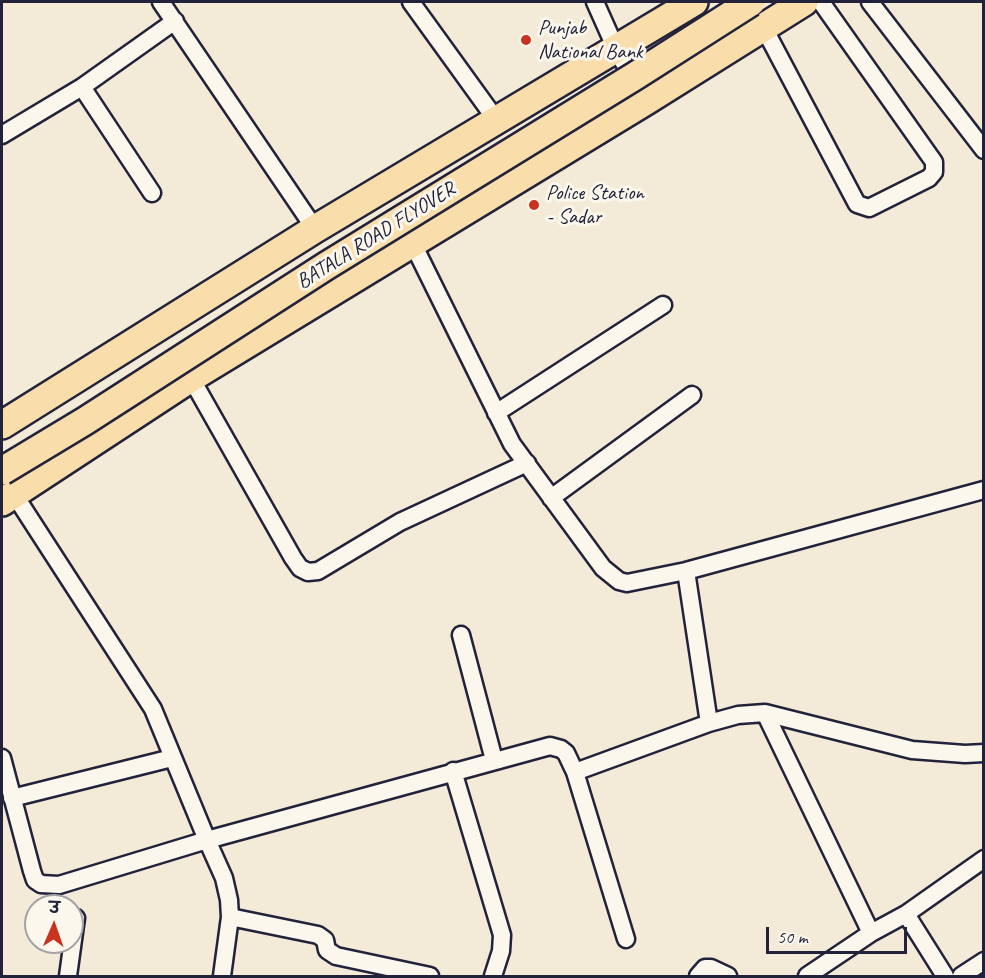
<!DOCTYPE html>
<html>
<head>
<meta charset="utf-8">
<style>
  body { margin:0 }
  #map { position:relative; width:985px; height:978px; overflow:hidden; background:#f3ead8; font-family:Caveat,"Playpen Sans Deva",sans-serif }
  canvas { display:block }
  .frame { position:absolute; inset:0; border:3px solid #22223b; pointer-events:none }
  .north { position:absolute; left:24px; top:894px; width:60px; height:60px; box-sizing:border-box; background:#fbf7ec; border:2px solid #a4a2a5; border-radius:50%; rotate:2deg; font-size:16px; font-weight:700; line-height:24px; text-align:center; color:#22223b }
  .north::after { content:''; display:block; margin:auto; width:21px; height:27px; background:#c8321e; clip-path:polygon(50% 0,100% 100%,50% 72%,0 100%) }
  .scale { position:absolute; left:766px; top:927px; width:141px; height:27px; box-sizing:border-box; border:3px solid #22223b; border-top:0; padding-left:8px; font-size:18px; line-height:21px; white-space:nowrap; color:#22223b; -webkit-text-stroke:4px #fbf7ec; paint-order:stroke }
</style>
</head>
<body>
<div id="map">
<canvas width="985" height="978"></canvas>
<div class="frame"></div>
<div class="north">उ</div>
<div class="scale">50 m</div>
</div>
<script>
const context = document.querySelector('canvas').getContext('2d');
context.lineJoin = 'round';
const poly = rows => new Path2D(rows.map(r => 'M' + r).join(''));
function trace(path, color, width, dash) { context.strokeStyle = color; context.lineWidth = width; context.lineCap = dash ? 'butt' : 'round'; context.setLineDash(dash || []); context.stroke(path); }
function write(font, color, halo, rows, align = 'center') {
  context.font = font + ' Caveat,sans-serif'; context.lineWidth = 6; context.setLineDash([]); context.textBaseline = 'middle'; context.strokeStyle = halo; context.fillStyle = color; for (const [text, x, y, turn = 0] of rows) {
    context.save(); context.translate(x, y); context.rotate((+turn || 0) * Math.PI / 180); context.textAlign = isNaN(turn) ? turn : align; if (halo) context.strokeText(text, 0, 0); context.fillText(text, 0, 0); context.restore();
  }
}
const street = poly([
  [161,2,315,229],
  [411,2,497,121],
  [595,2,616,49,636,84],
  [870,2,984,150],
  [764,28,857,204,869,208,929,178,934,172,934,162,821,2],
  [82,87,152,193],
  [2,135,82,87,175,21],
  [413,244,512,444,603,568,619,581,627,583,686,571],
  [191,378,293,558,300,568,308,572,318,571,400,522,527,463],
  [496,413,663,305],
  [551,498,692,395],
  [461,635,494,760],
  [709,723,686,571,984,490],
  [2,758,32,871,35,880,41,884,59,885,207,840,153,709,14,494],
  [453,771,502,935,501,951,493,976],
  [575,772,709,723,738,715,765,713],
  [12,798,172,758],
  [906,914,945,976],
  [230,917,318,935,325,940,327,950,336,956,430,976],
  [871,933,765,713,912,750,965,754,984,753],
  [68,976,76,918],
  [222,976,230,917,229,900,224,878,207,840,550,746,561,749,566,753,575,772,626,939],
  [698,976,705,968,711,968,728,976],
  [807,976,871,933,906,914,984,859],
  [961,976,984,961]
]);
const primary = poly([
  [2,425,315,229,694,2],
  [2,502,191,378,646,101,804,2]
]);
trace(street, '#22223b', 21);
trace(primary, '#22223b', 32);
trace(street, '#fbf7ec', 16);
trace(primary, '#f9deab', 27);
const primaryBridge = poly([
  [2,471,85,421,326,266,635,76,751,2]
]);
trace(primaryBridge, '#22223b', 32, []);
trace(primaryBridge, '#f9deab', 27);
for (const [x, y, r, color] of [
  [526,40,6,"#c8321e"],
  [534,205,6,"#c8321e"]
]) { const dot = new Path2D(); dot.arc(x, y, r, 0, 2 * Math.PI); context.fillStyle = color; context.fill(dot); trace(dot, '#fbf7ec', 2); }
write('21px', '#22223b', '#fbf7ec', [
  ["Punjab",538,28],
  ["National Bank",538,52],
  ["Police Station",546,193],
  ["- Sadar",546,217]
], 'left');
write('21px', '#22223b', '#fbf7ec', [
  ["BATALA ROAD FLYOVER",376,236,-32]
]);
</script>
</body>
</html>
